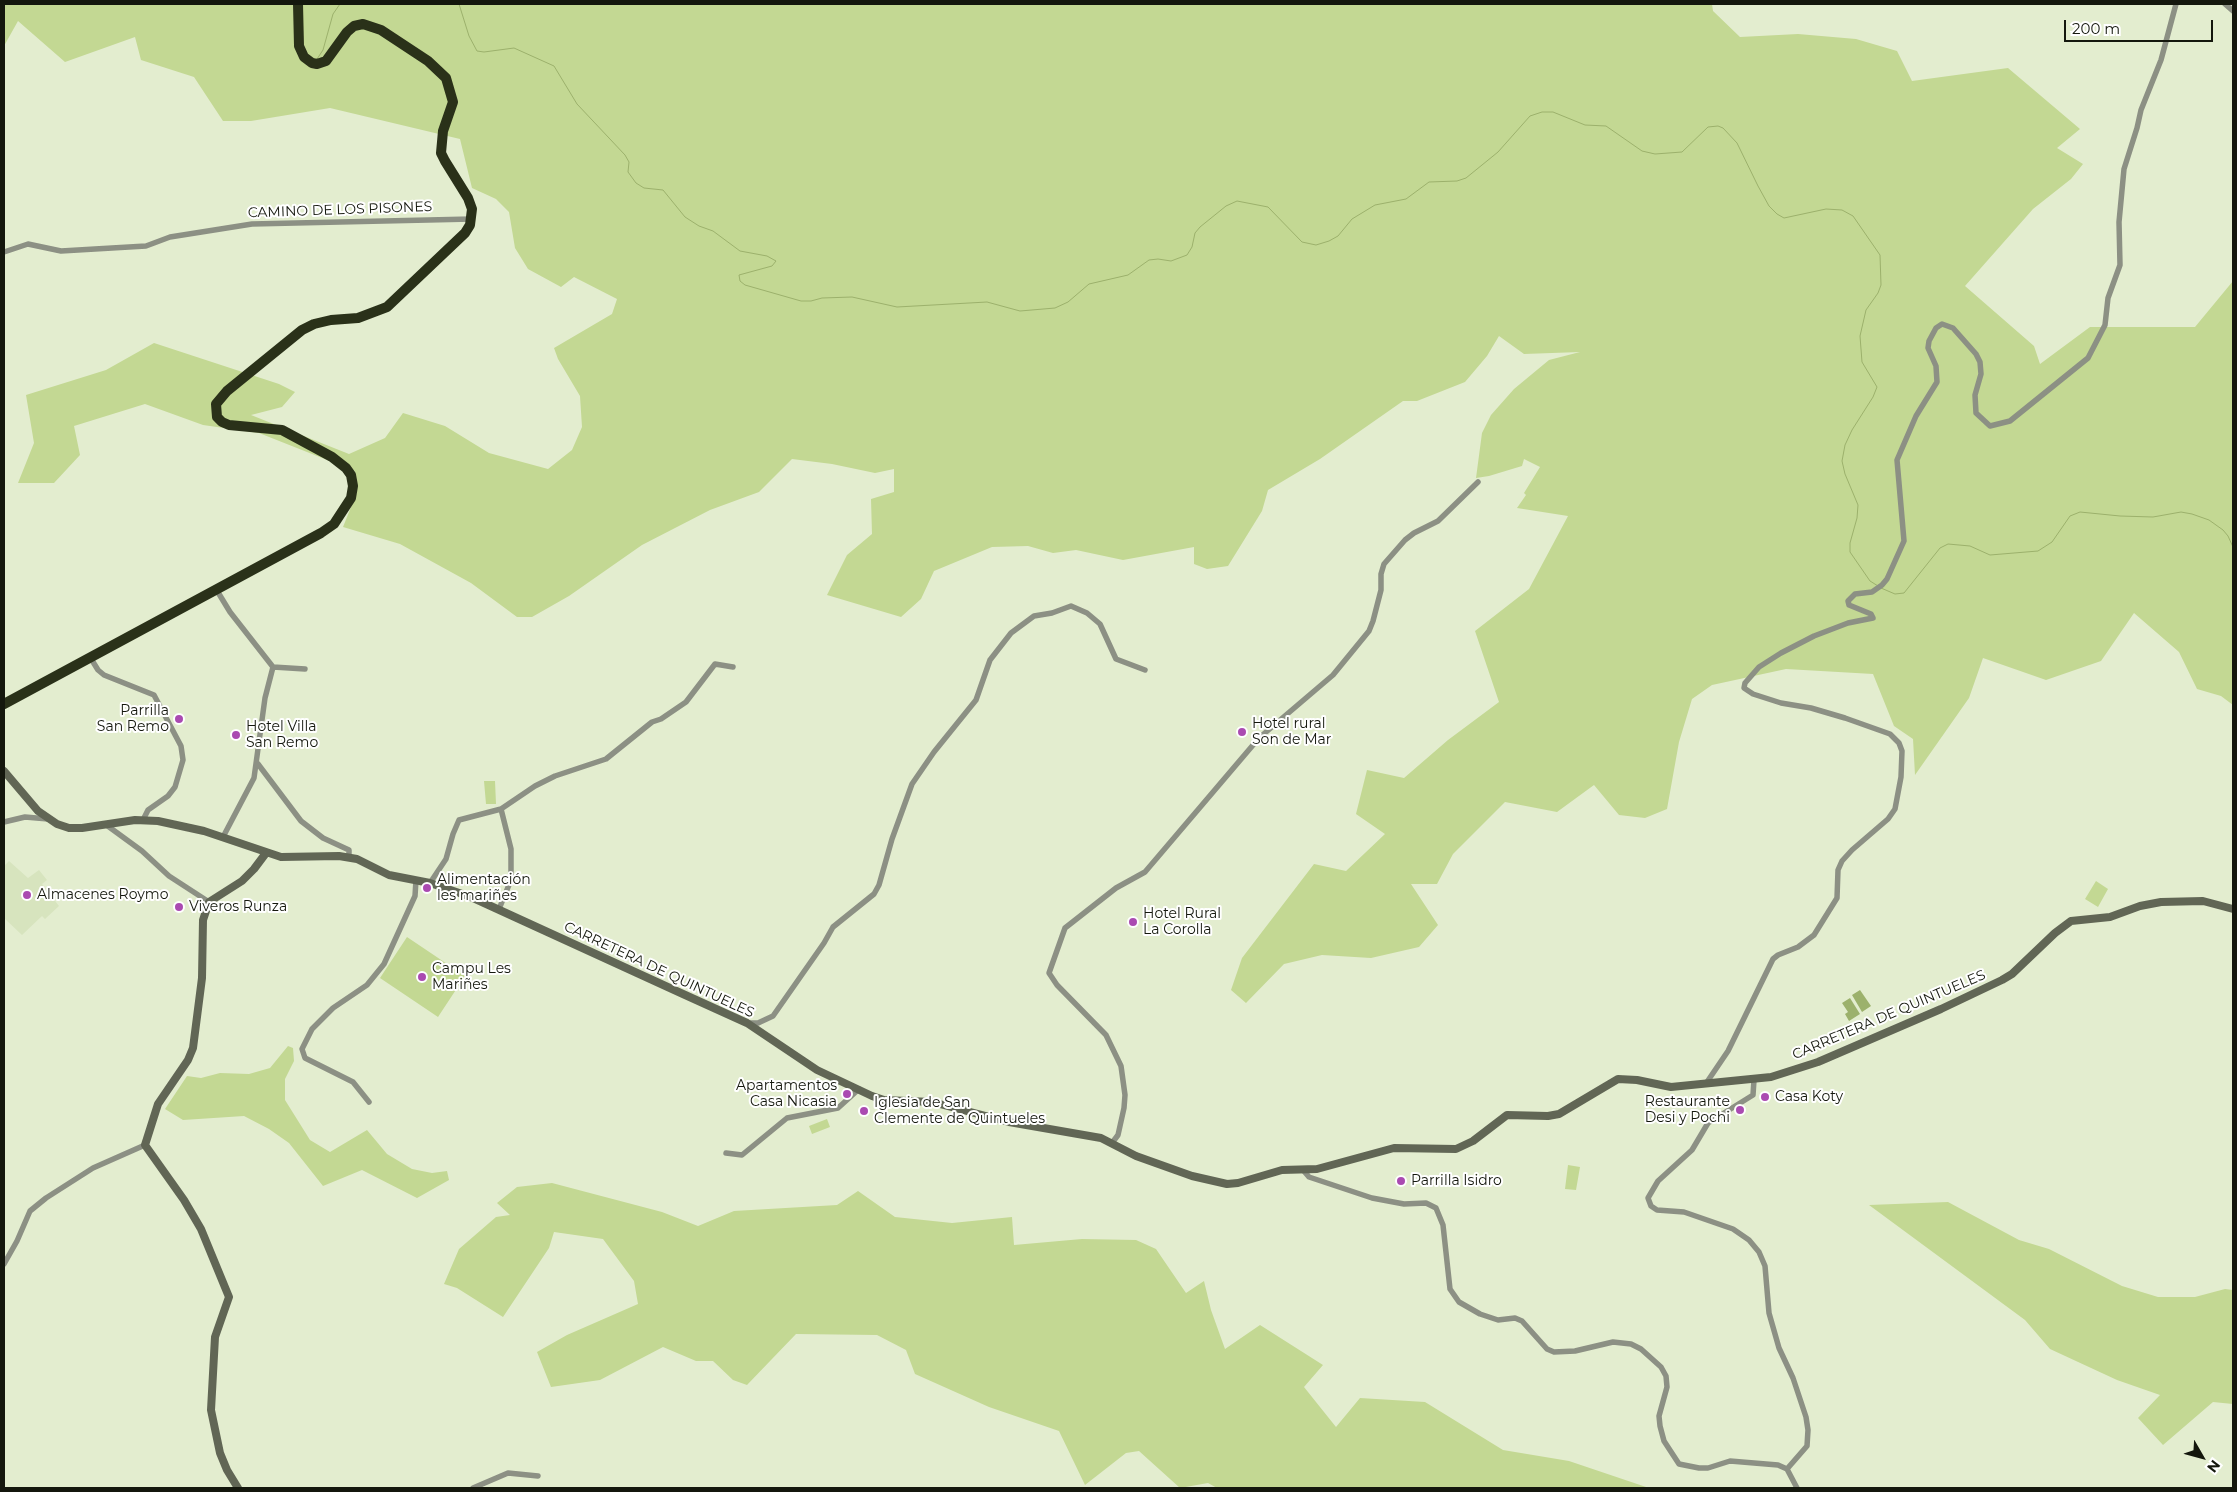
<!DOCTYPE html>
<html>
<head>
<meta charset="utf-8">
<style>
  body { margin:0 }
  #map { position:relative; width:2237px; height:1492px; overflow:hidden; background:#e3edcf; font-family:Montserrat,sans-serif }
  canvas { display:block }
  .frame { position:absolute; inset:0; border:5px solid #14170d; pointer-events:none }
  .north { position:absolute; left:2177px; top:1432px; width:50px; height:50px; -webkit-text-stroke:4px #fff; paint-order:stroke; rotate:128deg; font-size:14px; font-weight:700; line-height:20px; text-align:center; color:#14170d }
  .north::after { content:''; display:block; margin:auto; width:18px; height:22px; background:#14170d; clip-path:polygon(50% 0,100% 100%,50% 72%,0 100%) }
  .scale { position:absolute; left:2064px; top:20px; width:149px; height:22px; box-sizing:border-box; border:2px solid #14170d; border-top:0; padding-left:6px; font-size:15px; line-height:18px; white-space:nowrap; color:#14170d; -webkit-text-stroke:4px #fff; paint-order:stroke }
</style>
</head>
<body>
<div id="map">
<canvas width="2237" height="1492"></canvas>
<div class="frame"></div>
<div class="north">N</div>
<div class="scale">200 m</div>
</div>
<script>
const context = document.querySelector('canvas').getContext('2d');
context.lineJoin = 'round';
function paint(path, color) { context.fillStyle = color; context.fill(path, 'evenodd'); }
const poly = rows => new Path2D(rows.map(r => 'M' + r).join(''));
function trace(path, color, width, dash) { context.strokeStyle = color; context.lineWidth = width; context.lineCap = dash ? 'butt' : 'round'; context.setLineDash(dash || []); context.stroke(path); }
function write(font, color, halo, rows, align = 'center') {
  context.font = font + ' Montserrat,sans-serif'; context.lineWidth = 4; context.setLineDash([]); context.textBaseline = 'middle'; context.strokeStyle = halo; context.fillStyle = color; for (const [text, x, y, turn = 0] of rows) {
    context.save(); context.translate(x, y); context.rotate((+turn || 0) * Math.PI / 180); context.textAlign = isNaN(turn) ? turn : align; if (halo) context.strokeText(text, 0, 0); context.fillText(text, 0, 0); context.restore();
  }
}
paint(poly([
  [9,861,28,878,39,870,47,880,42,884,59,906,45,919,42,916,22,935,4,918,4,866]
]), '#d7e4be');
paint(poly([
  [4,4,1712,4,1713,11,1740,37,1798,34,1856,39,1897,51,1912,81,2008,68,2080,129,2057,148,2083,164,2071,179,2033,209,1965,286,2034,346,2040,364,2090,327,2195,327,2233,281,2233,705,2221,696,2197,689,2179,652,2134,613,2101,661,2046,680,1983,658,1969,698,1915,775,1913,739,1894,726,1873,674,1786,669,1712,685,1692,699,1679,742,1667,809,1645,818,1619,815,1594,785,1557,812,1505,802,1453,854,1437,884,1411,884,1438,925,1419,947,1371,958,1322,955,1284,964,1246,1003,1231,990,1242,958,1314,864,1346,871,1385,834,1356,814,1367,770,1404,778,1448,740,1499,702,1475,631,1529,589,1568,516,1517,508,1526,495,1524,493,1540,467,1524,459,1522,466,1489,476,1476,478,1482,433,1491,415,1514,389,1549,360,1580,352,1524,354,1499,336,1487,356,1465,382,1417,401,1403,401,1320,459,1268,490,1262,511,1228,566,1207,569,1194,564,1194,547,1123,560,1076,550,1053,553,1028,546,992,547,934,571,921,599,901,617,827,595,847,555,872,534,871,499,894,492,894,469,875,473,832,464,792,459,759,492,710,510,642,545,569,596,532,617,517,617,471,583,400,544,343,527,357,492,355,471,259,433,203,425,145,404,74,426,80,455,54,483,18,483,34,443,26,395,106,370,154,343,279,384,295,392,282,407,251,415,349,454,385,438,403,413,445,426,489,453,548,469,572,450,582,427,580,396,558,359,554,348,612,314,617,299,574,277,561,287,528,269,515,248,509,212,496,199,472,188,460,139,330,108,251,121,223,121,194,77,141,60,135,37,65,62,18,21,4,46],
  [484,781,495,781,496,804,486,804],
  [2096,881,2108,889,2098,907,2085,899],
  [407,937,465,976,438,1017,380,978],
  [288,1046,293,1048,294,1061,285,1079,285,1100,310,1140,330,1152,367,1130,387,1154,412,1169,432,1173,447,1171,449,1180,417,1198,362,1170,323,1186,289,1143,269,1129,244,1116,183,1120,165,1109,187,1076,201,1078,220,1073,249,1074,270,1068],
  [827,1119,830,1127,812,1134,809,1126],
  [1568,1165,1580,1167,1576,1190,1565,1189],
  [552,1183,662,1212,698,1226,734,1211,837,1205,858,1191,895,1217,952,1223,1012,1217,1014,1245,1082,1239,1136,1240,1156,1249,1186,1293,1204,1281,1211,1310,1225,1349,1260,1325,1323,1365,1304,1387,1336,1427,1360,1398,1425,1402,1503,1450,1569,1461,1649,1488,1217,1488,1208,1483,1180,1488,1139,1451,1126,1453,1085,1485,1059,1431,989,1407,915,1374,906,1350,877,1335,796,1334,747,1385,733,1380,713,1361,696,1361,663,1347,600,1380,551,1387,537,1352,567,1335,638,1304,634,1281,603,1239,554,1232,549,1248,503,1317,457,1288,444,1284,459,1249,496,1217,510,1215,497,1203,517,1187],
  [1948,1202,2019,1240,2049,1249,2122,1286,2158,1297,2195,1297,2225,1289,2233,1290,2233,1404,2213,1402,2163,1445,2138,1418,2160,1395,2117,1380,2050,1349,2025,1320,1869,1205]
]), '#c3d893');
paint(poly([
  [1860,990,1871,1006,1862,1012,1852,995],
  [1850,998,1860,1014,1849,1021,1845,1014,1848,1012,1842,1003]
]), '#9cb16c');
trace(poly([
  [459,4,469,36,477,51,484,52,514,48,554,66,577,104,625,155,629,162,628,172,636,183,644,188,663,190,685,217,699,226,713,231,740,251,767,256,776,261,772,266,739,275,740,281,745,285,801,301,811,301,822,298,852,297,897,307,987,302,1020,311,1055,308,1068,302,1089,284,1128,275,1149,260,1158,259,1171,261,1187,255,1192,247,1195,233,1200,227,1226,206,1237,201,1268,207,1302,242,1316,245,1329,241,1338,236,1352,219,1375,205,1406,199,1429,182,1457,181,1466,178,1498,152,1530,116,1542,112,1553,112,1585,125,1606,126,1642,151,1655,154,1682,152,1708,127,1718,126,1723,128,1737,143,1758,186,1769,206,1777,214,1784,218,1826,209,1842,210,1853,216,1880,255,1881,285,1878,293,1866,310,1860,336,1862,362,1877,387,1873,397,1852,430,1845,445,1842,461,1845,474,1858,505,1857,518,1850,543,1850,552,1870,581,1878,586],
  [317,59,323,50,333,14,340,4],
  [1881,588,1895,594,1904,593,1940,548,1948,544,1970,546,1990,555,2038,551,2052,542,2070,516,2080,512,2120,516,2153,517,2181,512,2192,514,2209,520,2223,530,2228,536,2233,547]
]), '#9cb16c', 1);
trace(poly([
  [2225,4,2233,11],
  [4,252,28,244,61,251,146,246,170,237,252,224,472,219],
  [216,589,230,612,273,667,265,698,254,778,223,837],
  [90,657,98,670,104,675,154,695,181,746,183,760,175,787,168,796,148,810,143,820],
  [273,667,305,669],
  [258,764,301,821,323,838,349,850,349,858],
  [4,822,25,817,48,819],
  [105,824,142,851,169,876,209,902],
  [430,883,446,859,453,834,459,820,501,809,535,786,555,776,606,759,652,722,661,719,686,702,715,664,733,667],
  [499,909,511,880,511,849,501,809],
  [747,1023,758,1023,773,1016,824,943,833,927,874,894,879,885,892,839,912,784,934,752,976,700,990,660,1011,633,1034,616,1052,613,1071,606,1087,613,1100,624,1116,659,1145,670],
  [1754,1080,1753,1095,1708,1123,1692,1150,1658,1181,1648,1198,1651,1206,1657,1210,1684,1212,1733,1229,1749,1240,1759,1252,1765,1266,1769,1313,1779,1348,1793,1378,1806,1417,1808,1430,1807,1446,1787,1469],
  [1707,1082,1728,1051,1773,959,1778,955,1798,947,1814,935,1837,898,1838,870,1842,861,1852,850,1888,819,1895,809,1901,777,1902,751,1899,743,1890,734,1845,718,1811,708,1781,703,1753,694,1744,688,1745,683,1759,667,1781,653,1814,636,1848,623,1873,618,1871,614,1849,605,1848,601,1855,594,1872,592,1882,585,1887,579,1904,541,1897,460,1916,416,1937,382,1936,366,1928,348,1929,341,1936,328,1942,324,1953,328,1976,354,1980,362,1981,374,1975,395,1976,413,1990,426,2010,421,2088,358,2105,325,2108,298,2120,265,2119,222,2124,169,2137,128,2141,110,2161,60,2176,4],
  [369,1102,353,1082,305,1058,302,1049,312,1029,333,1008,367,985,384,964,415,896,416,880],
  [1112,1143,1118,1135,1124,1108,1125,1095,1121,1066,1106,1035,1057,985,1049,973,1065,928,1116,888,1145,872,1259,738,1333,675,1369,631,1373,621,1381,590,1381,574,1384,564,1405,540,1414,533,1438,521,1478,482],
  [726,1153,742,1155,787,1118,838,1108,859,1089],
  [1303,1170,1309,1177,1372,1198,1404,1204,1426,1203,1436,1208,1443,1225,1450,1289,1459,1302,1480,1314,1498,1320,1515,1318,1522,1321,1547,1349,1554,1352,1575,1351,1613,1342,1631,1344,1641,1349,1661,1367,1666,1376,1667,1387,1659,1416,1660,1426,1664,1441,1679,1464,1699,1468,1708,1468,1730,1461,1778,1465,1787,1469,1797,1488],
  [4,1264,17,1241,30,1211,46,1198,93,1168,145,1145],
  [473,1488,508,1473,538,1476]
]), '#8c9084', 5.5);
trace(poly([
  [4,771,38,811,57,824,69,828,82,828,135,820,158,821,204,831,281,857,339,856,357,859,389,875,430,883,471,897,683,994,747,1023,817,1070,872,1096,884,1100,932,1102,1009,1122,1101,1138,1136,1156,1192,1176,1227,1184,1238,1183,1282,1170,1317,1169,1394,1148,1456,1149,1473,1141,1507,1115,1548,1116,1559,1114,1618,1079,1637,1080,1671,1087,1771,1077,1818,1062,1941,1009,2002,980,2012,974,2055,933,2071,921,2110,917,2140,906,2161,902,2203,901,2233,909],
  [238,1488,227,1470,220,1453,211,1410,215,1337,229,1297,201,1229,184,1200,145,1145,158,1104,188,1060,193,1048,202,978,203,920,209,902,242,881,254,869,266,853]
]), '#616655', 8);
trace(poly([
  [4,704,321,533,334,524,351,498,353,486,351,475,346,468,332,457,282,430,229,425,222,422,217,417,216,404,227,391,302,330,314,324,331,320,358,318,387,307,465,233,470,225,472,209,468,198,445,161,441,153,443,131,453,102,446,78,428,61,381,30,363,24,354,26,347,32,326,61,317,64,312,63,304,57,299,46,298,4]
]), '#2a3119', 10);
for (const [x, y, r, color] of [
  [179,719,5,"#aa4ab1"],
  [1242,732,5,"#aa4ab1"],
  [236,735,5,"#aa4ab1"],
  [427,888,5,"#aa4ab1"],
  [27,895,5,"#aa4ab1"],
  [179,907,5,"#aa4ab1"],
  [1133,922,5,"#aa4ab1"],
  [422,977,5,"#aa4ab1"],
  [847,1094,5,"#aa4ab1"],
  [1765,1097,5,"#aa4ab1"],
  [1740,1110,5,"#aa4ab1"],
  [864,1111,5,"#aa4ab1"],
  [1401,1181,5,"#aa4ab1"]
]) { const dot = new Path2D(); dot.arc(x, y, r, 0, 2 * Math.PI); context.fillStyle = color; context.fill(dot); trace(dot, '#fff', 2); }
write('14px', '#14170d', '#fff', [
  ["CAMINO DE LOS PISONES",340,210,-2],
  ["CARRETERA DE QUINTUELES",659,970,25],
  ["CARRETERA DE QUINTUELES",1889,1015,-23]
]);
write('14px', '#14170d', '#fff', [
  ["Parrilla",169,711,"right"],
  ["San Remo",169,727,"right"],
  ["Hotel rural",1252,724],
  ["Son de Mar",1252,740],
  ["Hotel Villa",246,727],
  ["San Remo",246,743],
  ["Alimentación",437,880],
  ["les mariñes",437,896],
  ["Almacenes Roymo",37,895],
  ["Viveros Runza",189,907],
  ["Hotel Rural",1143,914],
  ["La Corolla",1143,930],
  ["Campu Les",432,969],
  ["Mariñes",432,985],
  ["Apartamentos",837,1086,"right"],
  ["Casa Nicasia",837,1102,"right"],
  ["Casa Koty",1775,1097],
  ["Restaurante",1730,1102,"right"],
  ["Desi y Pochi",1730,1118,"right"],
  ["Iglesia de San",874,1103],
  ["Clemente de Quintueles",874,1119],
  ["Parrilla Isidro",1411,1181]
], 'left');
</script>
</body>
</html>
